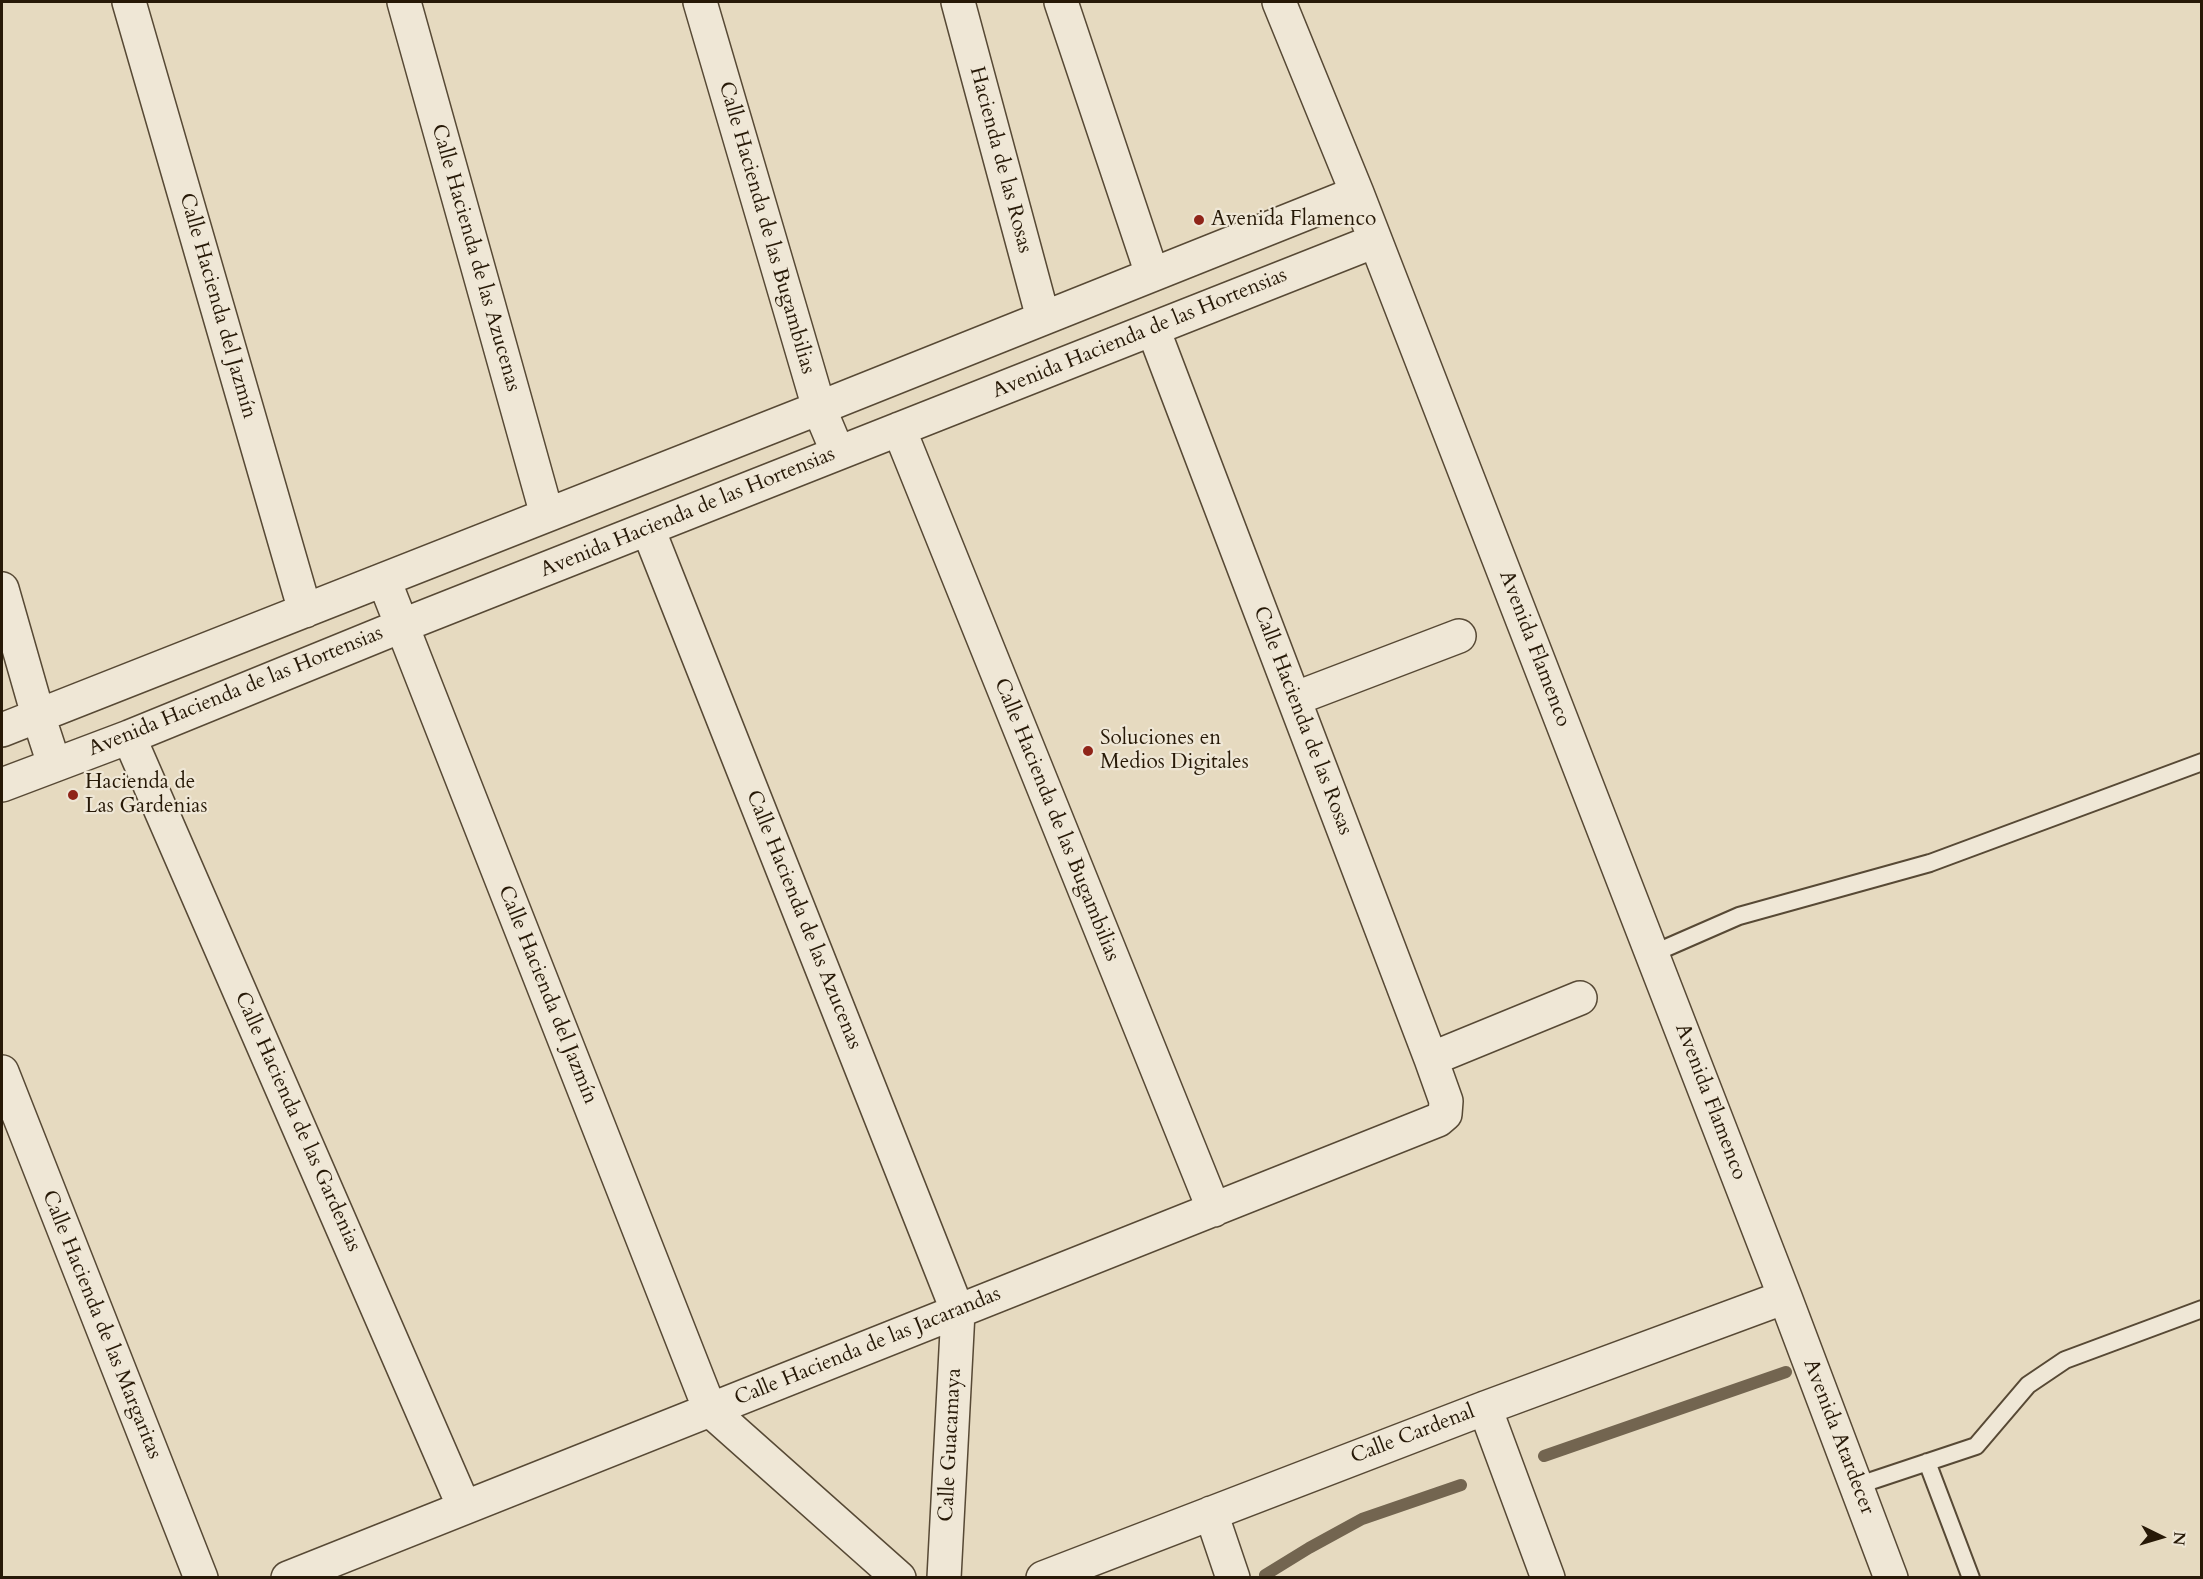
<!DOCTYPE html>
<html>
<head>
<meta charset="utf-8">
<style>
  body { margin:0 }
  #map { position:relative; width:2203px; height:1579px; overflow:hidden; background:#e6dac0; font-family:Cardo,serif }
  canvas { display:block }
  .frame { position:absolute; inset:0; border:3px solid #271907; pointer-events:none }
  .north { position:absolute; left:2131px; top:1507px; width:60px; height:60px; -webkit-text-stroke:4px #efe7d6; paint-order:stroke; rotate:95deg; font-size:16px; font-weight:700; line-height:24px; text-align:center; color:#271907 }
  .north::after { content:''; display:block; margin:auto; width:21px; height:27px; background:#271907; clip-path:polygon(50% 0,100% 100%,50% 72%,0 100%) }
</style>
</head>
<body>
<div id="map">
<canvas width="2203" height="1579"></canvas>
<div class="frame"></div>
<div class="north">N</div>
</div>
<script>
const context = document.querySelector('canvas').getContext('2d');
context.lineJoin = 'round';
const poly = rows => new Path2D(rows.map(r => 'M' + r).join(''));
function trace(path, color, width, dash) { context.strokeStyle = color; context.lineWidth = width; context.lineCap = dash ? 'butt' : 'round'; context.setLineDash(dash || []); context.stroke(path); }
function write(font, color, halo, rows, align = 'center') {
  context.font = font + ' Cardo,serif'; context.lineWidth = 4.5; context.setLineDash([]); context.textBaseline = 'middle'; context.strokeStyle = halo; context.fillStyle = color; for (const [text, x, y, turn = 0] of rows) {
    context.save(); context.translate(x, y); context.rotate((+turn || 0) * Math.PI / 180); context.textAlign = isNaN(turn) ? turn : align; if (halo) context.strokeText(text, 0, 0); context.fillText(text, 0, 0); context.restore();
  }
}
trace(poly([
  [1544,1456,1786,1372],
  [1265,1575,1309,1548,1362,1519,1461,1485]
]), '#736550', 12);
const service = poly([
  [1652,954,1739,916,1930,863,2202,762],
  [1927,1462,1971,1578],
  [1856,1486,1976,1446,2028,1385,2065,1360,2202,1309]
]);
const minor = poly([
  [129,2,305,611],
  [404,2,547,515],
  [700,2,819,408,838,453],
  [958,2,1043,318],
  [1061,2,1152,274],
  [1279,2,1357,193,1785,1297,1891,1578],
  [899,429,1214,1210],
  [648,529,958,1312,944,1578],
  [384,580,710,1410,899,1578],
  [2,589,38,715,54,764],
  [1294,699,1459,636],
  [2,730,819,408,1357,193],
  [129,737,464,1507],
  [2,785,129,737,401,626,1375,241],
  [1431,1059,1580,998],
  [2,1072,201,1578],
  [1485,1408,1548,1578],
  [1211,1513,1233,1578],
  [288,1578,1438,1120,1445,1114,1446,1101,1431,1059,1153,329],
  [1043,1578,1485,1408,1785,1297]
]);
trace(service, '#574935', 20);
trace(minor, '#574935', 36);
trace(service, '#efe7d6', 16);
trace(minor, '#efe7d6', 33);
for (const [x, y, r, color] of [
  [1199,220,6,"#8f2418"],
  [1088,751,6,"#8f2418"],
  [73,795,6,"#8f2418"]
]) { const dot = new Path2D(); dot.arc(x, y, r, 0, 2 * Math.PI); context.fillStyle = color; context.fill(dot); trace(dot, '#efe7d6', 2); }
write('21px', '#271907', '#efe7d6', [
  ["Hacienda de las Rosas",1000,160,75],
  ["Calle Hacienda de las Bugambilias",766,228,74],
  ["Calle Hacienda de las Azucenas",475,258,74],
  ["Calle Hacienda del Jazmín",217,306,74],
  ["Avenida Hacienda de las Hortensias",1140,334,-22],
  ["Avenida Hacienda de las Hortensias",688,513,-22],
  ["Avenida Flamenco",1534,649,69],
  ["Avenida Hacienda de las Hortensias",236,692,-22],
  ["Calle Hacienda de las Rosas",1302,721,69],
  ["Calle Hacienda de las Bugambilias",1056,820,68],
  ["Calle Hacienda de las Azucenas",803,920,68],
  ["Calle Hacienda del Jazmín",547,995,68],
  ["Avenida Flamenco",1710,1102,69],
  ["Calle Hacienda de las Gardenias",297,1122,66],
  ["Calle Hacienda de las Margaritas",101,1325,68],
  ["Calle Hacienda de las Jacarandas",868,1347,-22],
  ["Calle Cardenal",1413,1435,-21],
  ["Avenida Atardecer",1838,1437,69],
  ["Calle Guacamaya",951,1445,-87]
]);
write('21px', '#271907', '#efe7d6', [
  ["Avenida Flamenco",1211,220],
  ["Soluciones en",1100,739],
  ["Medios Digitales",1100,763],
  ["Hacienda de",85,783],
  ["Las Gardenias",85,807]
], 'left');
</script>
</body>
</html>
